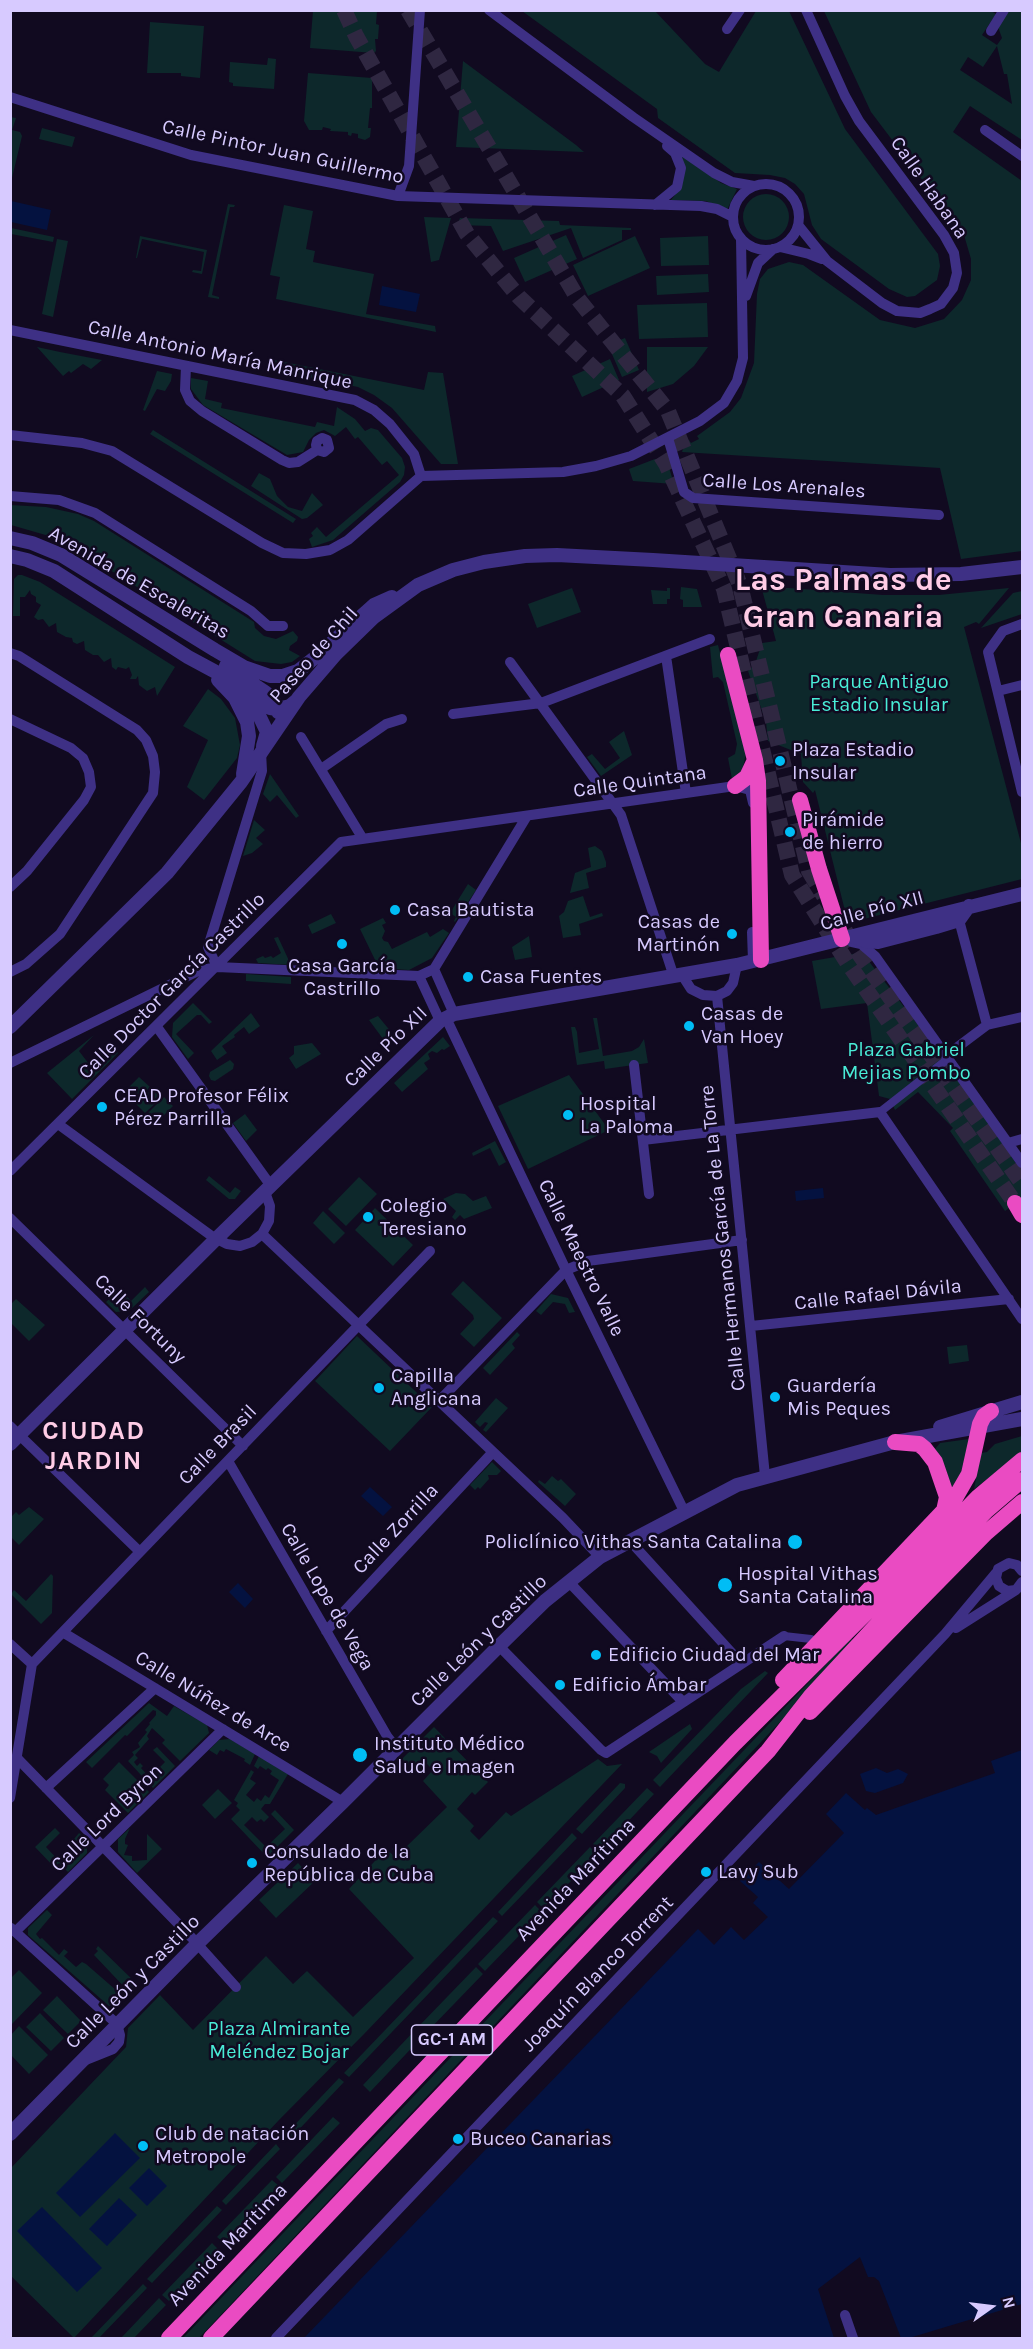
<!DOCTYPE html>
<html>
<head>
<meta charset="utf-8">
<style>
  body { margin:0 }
  #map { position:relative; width:1033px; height:2349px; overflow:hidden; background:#110a20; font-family:Karla,sans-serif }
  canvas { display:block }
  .frame { position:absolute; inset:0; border:12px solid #d7caff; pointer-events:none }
  .north { position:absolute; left:961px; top:2277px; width:60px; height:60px; -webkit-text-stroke:4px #110a20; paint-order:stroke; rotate:76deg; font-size:16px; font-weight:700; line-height:24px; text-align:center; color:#d7caff }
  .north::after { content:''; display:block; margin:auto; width:21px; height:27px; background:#d7caff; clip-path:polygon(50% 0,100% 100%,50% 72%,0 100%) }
</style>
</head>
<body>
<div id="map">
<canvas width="1033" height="2349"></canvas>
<div class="frame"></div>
<div class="north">N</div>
</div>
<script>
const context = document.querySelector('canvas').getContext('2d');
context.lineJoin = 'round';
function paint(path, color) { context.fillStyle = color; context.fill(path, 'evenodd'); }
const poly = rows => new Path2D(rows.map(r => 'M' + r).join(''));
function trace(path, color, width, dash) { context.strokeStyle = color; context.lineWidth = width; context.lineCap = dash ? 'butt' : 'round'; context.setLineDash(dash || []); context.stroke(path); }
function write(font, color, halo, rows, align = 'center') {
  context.font = font + ' Karla,sans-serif'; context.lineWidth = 5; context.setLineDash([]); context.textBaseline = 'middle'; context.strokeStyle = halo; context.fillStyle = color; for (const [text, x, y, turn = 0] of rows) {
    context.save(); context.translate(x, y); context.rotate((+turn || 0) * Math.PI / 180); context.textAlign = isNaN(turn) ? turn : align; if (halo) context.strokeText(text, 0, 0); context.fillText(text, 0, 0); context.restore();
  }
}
paint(poly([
  [377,11,376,24,379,25,378,39,375,39,376,51,374,53,310,48,313,11],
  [522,11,655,11,705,64,719,72,756,11,789,11,845,129,938,254,940,266,937,280,915,296,907,297,889,289,821,239,812,225,804,194,795,184,785,178,770,175,735,173,658,118,657,109],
  [824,11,991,11,996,14,982,35,997,45,1002,38,998,27,1009,11,1022,11,1022,140,970,106,953,132,1022,181,1022,551,961,559,940,468,682,452,685,443,689,440,691,443,699,439,697,436,730,412,741,398,754,363,757,294,760,279,768,269,789,262,803,265,880,320,915,328,944,319,962,300,971,280,971,259,964,235,871,112],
  [997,46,1004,74,1007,74,1012,104,960,70,968,57,983,67],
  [150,22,204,26,200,78,181,76,181,73,147,73],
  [268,58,276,59,274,89,233,86,233,83,229,82,230,62,267,65],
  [463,61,576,145,584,152,456,147],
  [308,73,372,78,372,108,370,108,368,128,371,128,370,137,365,140,358,138,358,134,352,133,351,136,348,135,348,132,330,131,331,129,323,127,322,130,309,130,304,121],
  [10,117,16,118,12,130,20,132,22,136,12,178],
  [42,128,75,137,72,147,39,139],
  [679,152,721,183,737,189,727,210,706,201,671,200,675,195],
  '743 217a23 23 0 1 1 46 0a23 23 0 1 1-46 0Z',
  [228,204,235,205,234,207,230,207,212,295,219,297,219,299,208,297],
  [284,205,313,211,306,249,315,251,313,262,374,274,366,314,435,326,436,332,276,299,280,277,270,275],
  [424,217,451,218,439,260,431,262],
  [460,218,559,221,560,225,631,228,631,230,622,230,622,240,583,258,571,228,503,251,491,226,457,225],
  [11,228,54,237,53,242,11,234],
  [566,235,577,259,525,282,514,258],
  [140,236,207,250,202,274,192,272,193,270,201,271,204,252,142,239,137,258,136,258],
  [635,236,650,268,588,296,573,265],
  [708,236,709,265,661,266,660,238],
  [57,239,68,241,53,317,42,314],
  [708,274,709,292,657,295,656,276],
  [707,303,708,337,639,339,637,305],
  [625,338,639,370,622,377,608,345],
  [37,347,60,352,102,360,91,369,83,364,71,373,69,371,63,376],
  [647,347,708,347,694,366,673,384,647,392],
  [610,359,619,380,582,397,572,376],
  [274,360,424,390,428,372,443,373,458,464,441,464,392,408,374,395,358,387,272,370],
  [157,371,172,374,171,381,165,391,157,389,145,411,143,410],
  [191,378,208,381,205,399,222,403,221,408,315,427,317,422,334,426,337,407,355,419,365,431,371,428,378,430,402,458,405,467,404,475,400,482,333,540,312,547,309,539,313,536,311,533,317,527,326,537,399,475,387,461,382,465,358,437,355,439,346,427,335,436,324,430,316,433,309,440,303,452,287,455,203,405,191,389],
  [153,430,296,519,293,523,150,434],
  [655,459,661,459,668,464,674,484,633,481,629,469],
  [259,473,270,479,277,496,288,507,302,511,312,493,323,505,307,518,302,519,251,486],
  [10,505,46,507,78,514,94,521,254,622,255,628,264,636,276,639,293,631,298,637,297,641,290,646,289,650,300,656,292,662,281,664,255,661,78,550,49,536,11,525],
  [18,575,22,575,40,582,175,667,157,696,155,687,147,691,139,685,138,676,136,679,130,679,132,675,129,667,126,669,118,667,116,670,112,667,111,658,104,662,98,655,93,655,85,650,84,641,77,644,73,642,72,638,66,637,57,632,56,623,49,627,43,619,38,620,34,617,41,605,36,602,36,597,31,594,30,590,25,597,20,597,20,616,13,616,14,579],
  [761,586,883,595,939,595,1009,588,979,624,976,622,964,627,1022,847,1022,879,848,923,815,790,813,793,803,782,801,754,768,741,766,722,748,671,755,664,762,643,776,641],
  [681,587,697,589,702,607,683,607,683,600,680,599],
  [572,588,581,612,537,628,528,604],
  [667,588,670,588,670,599,667,599,667,604,653,604,651,590,667,591],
  [1022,591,1022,614,981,628,1013,593],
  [718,645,746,753,742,772,732,779,728,758,735,754,737,744,723,682,718,677,713,678,710,647],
  [208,689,221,699,235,718,240,745,237,758,204,800,187,787,208,740,183,726],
  [624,731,632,755,601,776,587,757,592,754,605,769,620,758,609,742],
  [270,774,299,816,296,818,277,795,270,802,263,794],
  [254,820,265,830,256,838,263,844,252,853,243,856],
  [595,846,602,851,606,862,606,867,586,873,589,888,570,893,575,873,591,867,588,848],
  [468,884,476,890,455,922,454,921,456,917,450,913],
  [583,896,590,917,602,913,603,916,579,924,581,935,563,938,559,916,564,912,568,901],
  [331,914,336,923,312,934,308,925],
  [383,918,386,923,382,925,385,931,382,938,384,941,388,942,392,949,427,932,430,937,443,929,449,933,432,958,409,970,379,968,360,929],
  [529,936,532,957,515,960,512,947],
  [278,937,291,965,258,963,256,959,263,956,265,958,271,956,273,958,281,953,274,938],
  [858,953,864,955,942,1056,1022,1172,1022,1199,1005,1211,950,1131,953,1128,918,1092,895,1110,890,1099,879,1096,867,1003,821,1009,812,961],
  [246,974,291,977,291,984,246,981],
  [193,1003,212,1022,209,1024,201,1015,197,1015,176,1034,194,1053,188,1059,172,1037,173,1023],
  [251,1013,260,1026,249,1034,244,1027,234,1035,235,1037,222,1046,227,1053,217,1060,211,1051],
  [378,1016,392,1033,386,1043,369,1020],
  [593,1018,597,1018,603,1056,632,1051,639,1047,644,1039,648,1063,605,1069,604,1061,577,1065,571,1027,575,1027,577,1032,579,1053,599,1049],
  [94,1035,79,1051,92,1068,96,1068,102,1060,99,1058,112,1046,118,1053,72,1099,47,1073],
  [443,1037,450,1046,444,1050,442,1049,437,1053,432,1051,428,1054,430,1059,424,1063,428,1069,402,1092,394,1083],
  [312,1043,321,1054,296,1069,289,1058,294,1054,294,1046],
  [230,1060,234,1064,233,1069,215,1081,211,1080,209,1076,210,1072],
  [569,1075,609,1130,528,1169,498,1106],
  [139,1077,150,1087,135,1102,124,1092],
  [152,1089,161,1098,145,1113,136,1104],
  [164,1097,173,1106,156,1123,147,1114],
  [245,1114,257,1130,246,1141,233,1123],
  [495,1141,506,1162,499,1166,490,1148,473,1156,472,1153],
  [209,1176,230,1193,235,1187,241,1191,235,1199,229,1199,206,1180],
  [359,1177,377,1194,346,1226,328,1209],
  [456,1193,465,1194,473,1201,486,1196,492,1208,464,1219,460,1215,455,1220,452,1217,456,1211,443,1199],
  [375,1208,413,1245,393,1266,355,1230],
  [323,1211,345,1233,334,1244,313,1223],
  [463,1281,502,1318,474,1347,460,1334,474,1319,473,1315,451,1294],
  [145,1287,149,1292,129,1311,116,1312,106,1302,120,1289,131,1301],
  [551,1294,568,1298,575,1312,569,1313,565,1304,553,1302,541,1315,536,1311],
  [16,1299,45,1325,29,1341,11,1323,11,1304],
  [517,1332,520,1335,512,1344,515,1348,490,1375,483,1368],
  [357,1336,432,1407,390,1451,315,1381],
  [967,1345,969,1361,949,1364,947,1347],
  [496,1398,508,1408,486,1432,483,1430,488,1423,485,1422,480,1427,475,1422],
  [1022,1436,1022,1453,974,1489,981,1453,987,1452,995,1444],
  [969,1439,962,1476,953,1490,935,1449,940,1443],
  [492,1462,501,1471,497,1475,488,1475,489,1479,480,1489,478,1487,475,1490,470,1485],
  [552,1476,558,1481,561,1479,576,1494,565,1506,538,1482,539,1480,545,1484],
  [29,1507,44,1519,19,1545,11,1537,11,1517,16,1512,19,1515],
  [51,1574,53,1576,52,1613,41,1624,11,1594,14,1590,26,1601],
  [851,1638,853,1640,795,1706,199,2338,183,2338],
  [765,1671,768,1673,660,1787,653,1780,741,1689],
  [149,1703,167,1716,174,1706,207,1725,209,1733,180,1761,162,1743,165,1740,152,1728,147,1736,149,1739,135,1755,138,1758,134,1762,137,1766,140,1763,143,1766,141,1768,152,1780,162,1770,160,1767,165,1762,153,1750,157,1747,175,1766,153,1788,128,1761,134,1755,132,1752,140,1747,138,1743,147,1732,145,1730,150,1724,149,1723,156,1715,156,1711,153,1710,127,1736,125,1735,92,1768,86,1762],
  [690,1724,692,1729,661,1763,657,1756,649,1752],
  [434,1727,488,1782,475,1795,472,1792,457,1809,474,1826,470,1831,479,1840,506,1812,511,1816,598,1759,607,1766,622,1764,366,2032,279,2120,74,2338,10,2275,11,2168,126,2047,128,2028,160,1995,193,2030,266,1956,293,1984,307,1971,353,2017,414,1958,349,1889,386,1849,393,1855,395,1853,392,1849,395,1846,403,1854,407,1853,407,1846,447,1807,423,1781,433,1770,424,1761,414,1771,402,1759],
  [230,1739,255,1754,250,1765,244,1761,245,1759,226,1749,224,1752,220,1750,217,1755,209,1750,219,1740],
  [259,1756,288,1774,270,1804,265,1804,261,1809,269,1817,264,1822,261,1819,257,1822,252,1817,244,1825,266,1847,285,1829,271,1814,275,1810,294,1830,267,1857,231,1819,240,1810,236,1806,238,1803,234,1800,251,1770,254,1772,250,1779,256,1783,246,1795,254,1802,257,1798,261,1801,265,1795,269,1798,279,1780,270,1774,272,1771,268,1768,266,1770,260,1766,258,1769,254,1766],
  [119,1762,149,1792,128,1813,105,1790,109,1785,103,1779],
  [620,1783,625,1784,625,1788,582,1834,576,1829],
  [647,1788,654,1794,600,1851,593,1844],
  [218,1789,232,1803,215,1819,202,1805],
  [55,1828,60,1833,46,1847,65,1867,84,1849,74,1839,79,1833,87,1840,87,1853,68,1872,59,1863,55,1868,35,1847],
  [130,1828,125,1839,125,1844,128,1845,124,1855,132,1856,132,1861,147,1860,147,1834,162,1849,137,1873,118,1852,118,1839],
  [572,1833,577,1838,502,1916,498,1912],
  [590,1847,597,1854,544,1909,537,1902],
  [298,1863,315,1881,276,1918,259,1900],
  [535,1905,542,1912,485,1971,478,1964],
  [47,1910,52,1915,36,1934,40,1939,42,1938,59,1955,64,1949,68,1952,64,1956,76,1967,82,1962,86,1964,124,1997,117,2005,109,2006,28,1935,28,1928],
  [493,1917,498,1921,349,2077,344,2073],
  [98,1946,137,1984,129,1992,94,1955,98,1951,96,1949],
  [476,1967,483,1974,426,2033,419,2026],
  [19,1970,42,1993,11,2025,11,1978],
  [57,1996,81,2021,68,2034,43,2010],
  [40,2013,64,2038,51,2051,26,2027],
  [19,2026,48,2055,29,2074,11,2055,11,2035],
  [416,2029,423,2036,370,2092,363,2085],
  [339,2078,344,2082,289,2140,284,2136],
  [333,2117,340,2123,282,2183,276,2177],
  [276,2144,280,2149,226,2205,222,2201],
  [272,2180,279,2186,224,2243,217,2237],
  [217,2206,222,2210,152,2283,147,2279],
  [212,2243,219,2250,169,2301,162,2295],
  [143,2284,147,2288,99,2338,91,2338],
  [159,2298,166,2305,134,2338,121,2338]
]), '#0d282b');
paint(poly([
  [11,201,51,210,47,230,11,222],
  [382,286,420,294,416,312,379,305],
  [823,1188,824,1198,796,1201,795,1191],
  [370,1487,392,1507,383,1516,361,1496],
  [238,1583,253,1599,245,1608,229,1592],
  [1022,1750,1022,2304,909,2338,901,2338,879,2281,874,2277,868,2277,860,2257,818,2289,834,2338,304,2338,698,1929,714,1945,731,1927,744,1940,768,1917,753,1903,758,1897,740,1881,759,1862,789,1889,844,1833,826,1814,846,1793,865,1810,867,1808,876,1815,995,1773,991,1761],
  [876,1768,887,1773,898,1769,908,1774,903,1783,875,1793,866,1791,860,1774],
  [115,2133,140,2158,80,2217,56,2193],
  [149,2168,167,2186,147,2206,129,2188],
  [119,2198,137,2215,107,2246,89,2229],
  [42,2207,102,2268,77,2292,17,2231]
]), '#041240');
trace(poly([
  [344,10,356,36,467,234,519,297,623,396,666,464,724,589,792,875,847,962,1015,1203],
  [408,10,578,299,668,411,740,585,809,871,824,896],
  [845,931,860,955,1022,1183]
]), '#2f2741', 16, [16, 8]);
trace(poly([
  [880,1112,949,1058],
  [784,1636,811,1639]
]), '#3e3085', 8);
trace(poly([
  [489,10,633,117,714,173,732,182,754,186],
  [727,29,740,10],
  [991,31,1004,10],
  [10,97,191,155,398,196,701,206,717,209,733,217],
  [985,130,1022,156],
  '733 217a33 33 0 1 1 66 0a33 33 0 1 1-66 0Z',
  [398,196,409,166,420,10],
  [655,205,677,187,681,168,675,153,667,146],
  [798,225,827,261,882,303,897,311,920,313,930,309,941,304,953,288,957,273,954,253,944,235,859,121,845,96,806,10],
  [780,247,809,254,822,259],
  [746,296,758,263,773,249],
  [10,330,355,400,374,410,390,424,414,454,421,476],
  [186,366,185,390,190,401,202,411,282,460,289,463,298,462,317,450,324,452,329,448,327,440,322,438,317,441,316,445,317,450],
  [10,435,82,443,112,451,262,543,283,553,306,554,330,550,348,540,421,476,563,472,596,466,631,456,700,421,724,403,737,381,743,358,741,239],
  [668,438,684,492,693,498,939,515],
  [10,496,59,500,95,513,251,611,268,626,283,626],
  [1022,624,1003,631,988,652,1022,792],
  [10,653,19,656,137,730,146,740,153,756,155,772,153,793,60,934,26,964,10,972],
  [666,656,686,793],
  [510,662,621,815,674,977],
  [998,691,1022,685],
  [453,714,541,703,710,639],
  [10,719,71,748,83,758,89,772,91,787,84,800,27,871,10,887],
  [301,737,363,839],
  [321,769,386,724,402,719],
  [959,920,987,1025],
  [752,932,753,961],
  [852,942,861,944,875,956,1022,1163],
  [737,965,733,983,727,991,717,996,765,1476],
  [217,967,208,947,262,771,261,752],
  [434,969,527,816],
  [434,969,454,1014],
  [682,975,691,989,703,995,717,996],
  [419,976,440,1021],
  [446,1018,566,1270,685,1513],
  [157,1027,271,1186],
  [947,1055,987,1025,1022,1017],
  [10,1063,198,971,217,967,419,976,434,969],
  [634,1065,649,1194],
  [58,1124,213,1237,227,1244,240,1246,252,1242,262,1234,269,1221,270,1206,265,1192],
  [643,1140,880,1112,1022,1319],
  [1008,1143,1022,1139],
  [10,1171,341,842,735,786,750,790,753,803],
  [10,1218,243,1446],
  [262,1234,563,1518,600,1557],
  [751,1326,1009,1299],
  [439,1401,566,1270,588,1261,742,1240],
  [10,1426,140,1552],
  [228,1461,387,1736,397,1749],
  [630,1541,741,1663],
  [1022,1571,1017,1565,1009,1563,998,1569,996,1578,999,1586,1007,1591,1016,1590,1022,1582],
  [568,1581,683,1702],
  [956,1628,1016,1590],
  [326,1631,492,1453],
  [64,1633,343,1802],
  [10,1644,32,1664],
  [499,1646,601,1750,606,1753,784,1636],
  [32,1664,430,1251],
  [17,1758,192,1938,236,1987],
  [46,1788,155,1688],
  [10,1798,32,1664],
  [11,1928,117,2024,120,2035,119,2042,113,2049,83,2061],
  [15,1932,223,1729],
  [845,2315,853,2338],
  [276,2338,945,1634,996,1573]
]), '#3e3085', 10);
trace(poly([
  [10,538,32,543,61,555,215,650,244,667,270,676,283,676,298,671,317,656,374,605,392,597],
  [10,556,27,560,54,571,188,657,227,678,270,708,277,709,290,706,296,701],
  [226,666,265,692,273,699,278,712],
  [218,680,235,698,247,722,249,736,243,774],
  [245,698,256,709,267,732,263,746],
  [855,937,865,941,878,942,936,927,959,920,969,906],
  [10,1027,167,873,241,782,299,697,336,654,374,617,418,585,453,570,484,562,525,556,557,555,653,560,890,575,961,574,1022,567],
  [940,1427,1022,1402],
  [10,1444,216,1239,440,1021,454,1014,737,965,1022,894],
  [10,2134,197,1944,343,1802,499,1646,545,1601,600,1557,737,1485,895,1442,1022,1419]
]), '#3e3085', 14);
trace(poly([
  [728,655,755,760,758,781,761,960],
  [735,786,747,777,755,760],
  [800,800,819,869,842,939],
  [1015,1203,1022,1215],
  [895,1442,919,1444,925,1449,935,1462,947,1497,944,1511],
  [783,1680,954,1500,969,1474,980,1424,984,1416,991,1411],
  [810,1712,986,1533,1022,1502],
  [169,2338,735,1743,880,1599,978,1497,1022,1460],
  [211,2338,768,1751,811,1696,887,1614,986,1511,1022,1480]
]), '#ea4bc2', 16);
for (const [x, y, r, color] of [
  [780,761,6,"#00bdf5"],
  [790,832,6,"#00bdf5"],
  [395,910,6,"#00bdf5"],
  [732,934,6,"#00bdf5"],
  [342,944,6,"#00bdf5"],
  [468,977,6,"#00bdf5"],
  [689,1026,6,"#00bdf5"],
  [102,1107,6,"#00bdf5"],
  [568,1115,6,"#00bdf5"],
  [368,1217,6,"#00bdf5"],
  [379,1388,6,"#00bdf5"],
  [775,1397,6,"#00bdf5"],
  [795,1542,8,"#00bdf5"],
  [725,1585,8,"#00bdf5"],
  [596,1655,6,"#00bdf5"],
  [560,1685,6,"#00bdf5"],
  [360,1755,8,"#00bdf5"],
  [252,1863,6,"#00bdf5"],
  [706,1872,6,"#00bdf5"],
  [458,2139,6,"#00bdf5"],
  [143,2146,6,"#00bdf5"]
]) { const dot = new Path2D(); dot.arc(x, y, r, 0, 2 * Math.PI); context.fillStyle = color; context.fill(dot); trace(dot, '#110a20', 2); }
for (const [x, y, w] of [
  [452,2040,81]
]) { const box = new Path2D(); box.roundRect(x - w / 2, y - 15, w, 30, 4.5); context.fillStyle = '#110a20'; context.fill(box); trace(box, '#d7caff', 1.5); }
write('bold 18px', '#d7caff', null, [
  ["GC-1 AM",452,2040]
]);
write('20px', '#d7caff', '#110a20', [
  ["Calle Pintor Juan Guillermo",283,152,12],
  ["Calle Habana",929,188,55],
  ["Calle Antonio María Manrique",220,355,12],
  ["Calle Los Arenales",784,486,4],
  ["Avenida de Escaleritas",139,583,30],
  ["Paseo de Chil",314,655,-48],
  ["Calle Quintana",640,782,-8],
  ["Calle Pío XII",872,911,-15],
  ["Calle Doctor García Castrillo",172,986,-45],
  ["Calle Pío XII",386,1047,-44],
  ["Calle Hermanos García de La Torre",723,1238,-96],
  ["Calle Maestro Valle",581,1258,64],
  ["Calle Rafael Dávila",878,1295,-6],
  ["Calle Fortuny",140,1319,44],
  ["Calle Brasil",218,1445,-46],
  ["Calle Zorrilla",396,1529,-47],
  ["Calle Lope de Vega",327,1597,60],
  ["Calle León y Castillo",479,1641,-44],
  ["Calle Núñez de Arce",213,1702,31],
  ["Calle Lord Byron",107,1818,-44],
  ["Avenida Marítima",576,1880,-46],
  ["Joaquín Blanco Torrent",598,1974,-46],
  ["Calle León y Castillo",133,1982,-45],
  ["Avenida Marítima",228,2245,-46]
]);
write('20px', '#49ecd7', '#110a20', [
  ["Parque Antiguo",879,682],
  ["Estadio Insular",879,705],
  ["Plaza Gabriel",906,1050],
  ["Mejias Pombo",906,1073],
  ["Plaza Almirante",279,2029],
  ["Meléndez Bojar",279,2052]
]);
write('20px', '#d7caff', '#110a20', [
  ["Plaza Estadio",792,750],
  ["Insular",792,773],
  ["Pirámide",802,820],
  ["de hierro",802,843],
  ["Casa Bautista",407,910],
  ["Casas de",720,922,"right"],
  ["Martinón",720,945,"right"],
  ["Casa García",342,966,"center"],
  ["Castrillo",342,989,"center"],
  ["Casa Fuentes",480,977],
  ["Casas de",701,1014],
  ["Van Hoey",701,1037],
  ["CEAD Profesor Félix",114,1096],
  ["Pérez Parrilla",114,1119],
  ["Hospital",580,1104],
  ["La Paloma",580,1127],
  ["Colegio",380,1206],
  ["Teresiano",380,1229],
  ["Capilla",391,1376],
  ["Anglicana",391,1399],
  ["Guardería",787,1386],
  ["Mis Peques",787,1409],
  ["Policlínico Vithas Santa Catalina",782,1542,"right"],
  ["Hospital Vithas",738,1574],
  ["Santa Catalina",738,1597],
  ["Edificio Ciudad del Mar",608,1655],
  ["Edificio Ámbar",572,1685],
  ["Instituto Médico",374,1744],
  ["Salud e Imagen",374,1767],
  ["Consulado de la",264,1852],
  ["República de Cuba",264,1875],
  ["Lavy Sub",718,1872],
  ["Club de natación",155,2134],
  ["Metropole",155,2157],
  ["Buceo Canarias",470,2139]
], 'left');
context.letterSpacing = '1.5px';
write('bold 26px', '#ffcce6', '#110a20', [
  ["CIUDAD",94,1432],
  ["JARDIN",94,1462]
]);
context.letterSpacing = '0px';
write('bold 32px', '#ffcce6', '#110a20', [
  ["Las Palmas de",843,581],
  ["Gran Canaria",843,618]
]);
</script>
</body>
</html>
